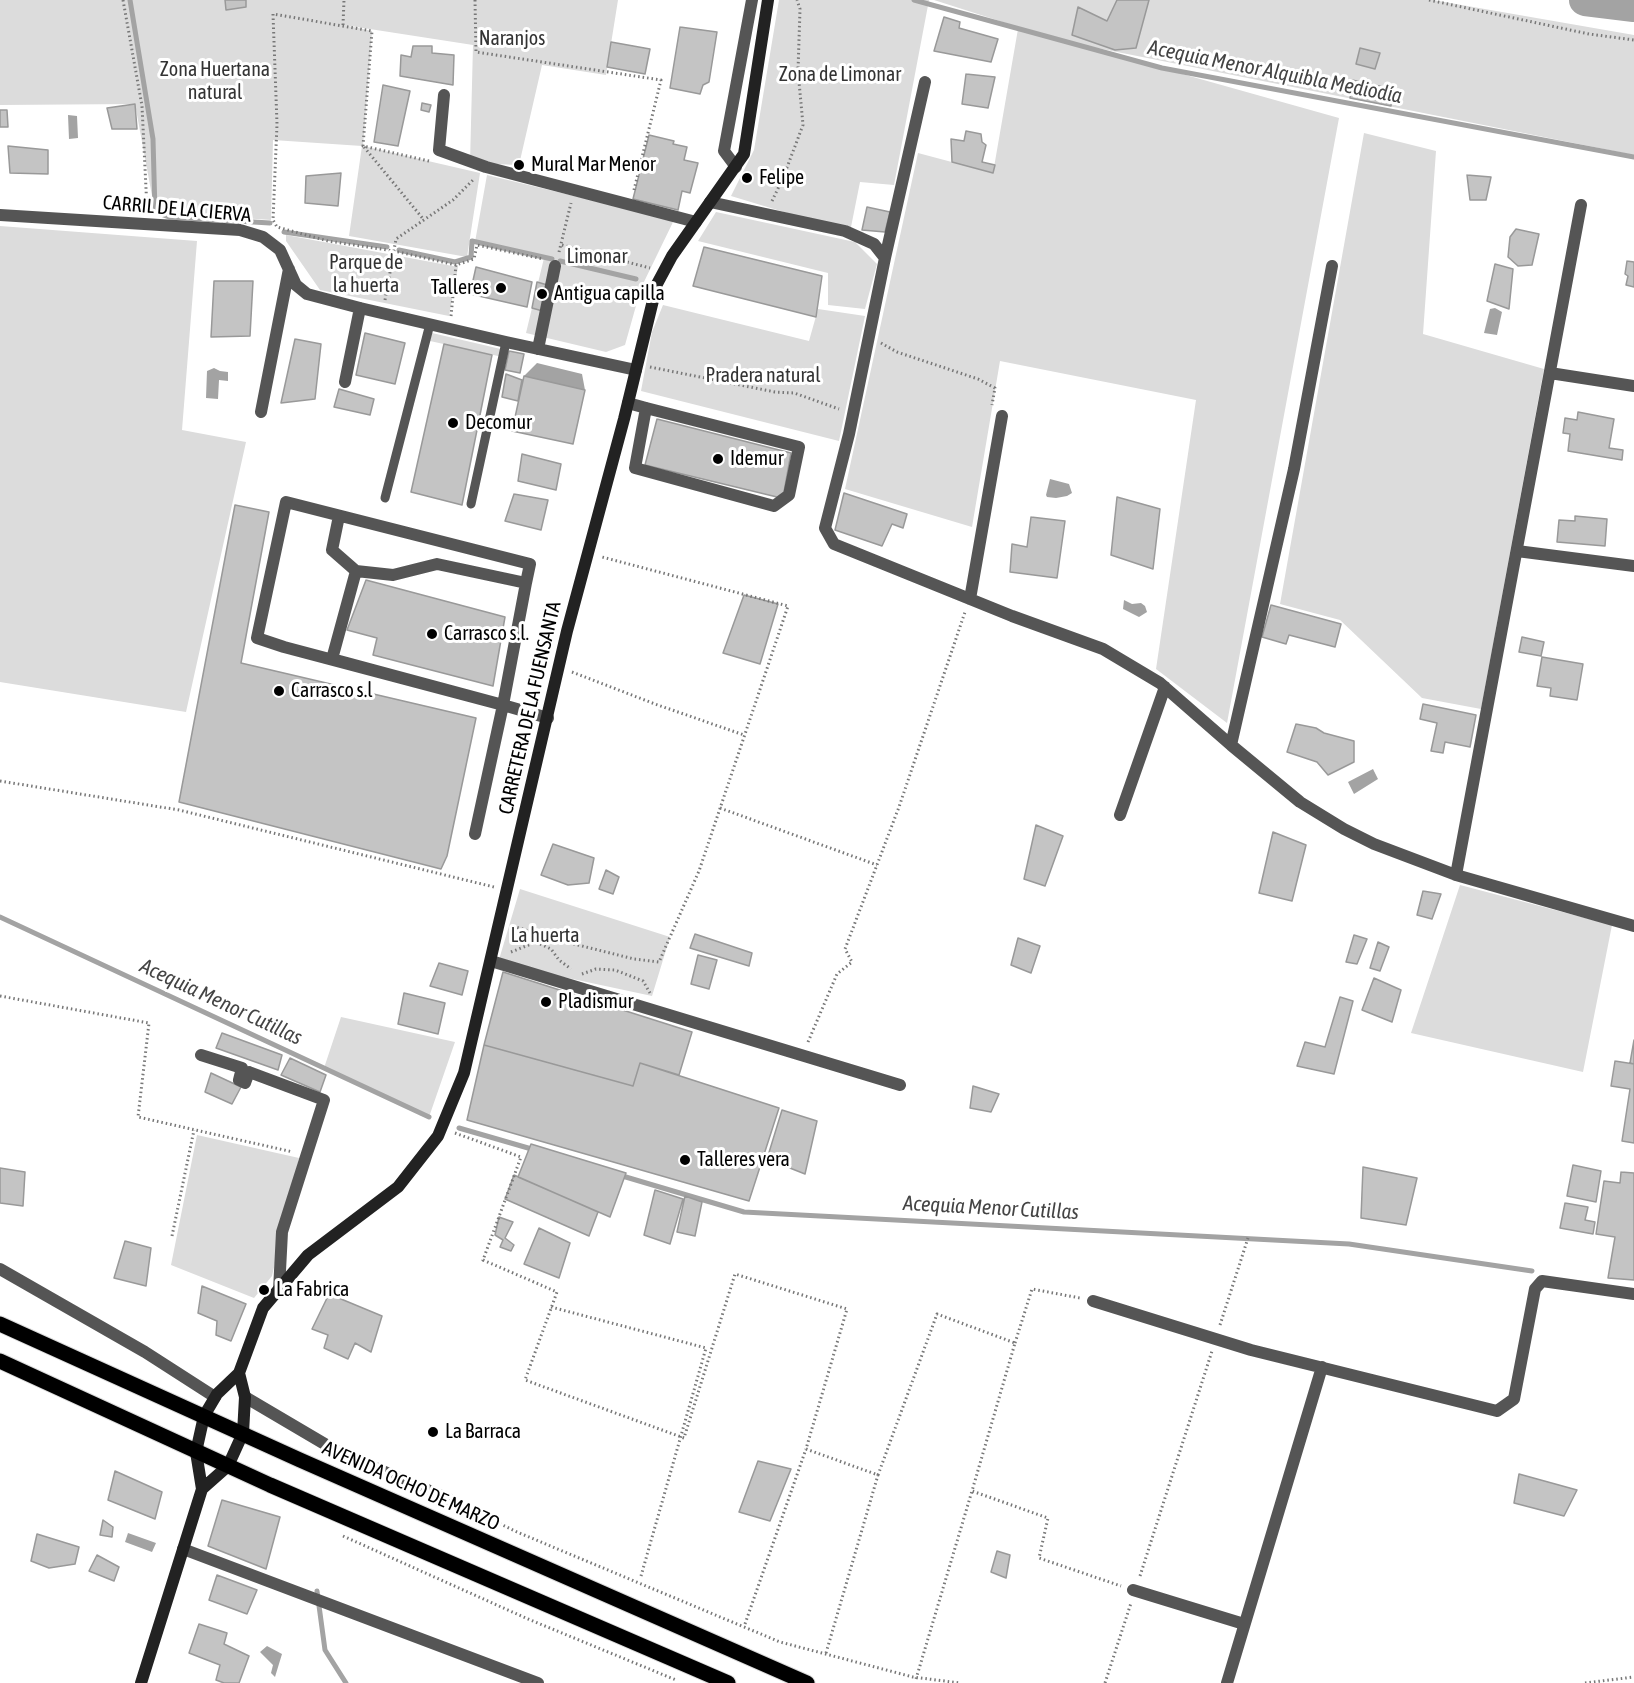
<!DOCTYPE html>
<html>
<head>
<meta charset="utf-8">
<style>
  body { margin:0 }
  canvas { display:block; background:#fff }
</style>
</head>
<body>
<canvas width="1634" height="1683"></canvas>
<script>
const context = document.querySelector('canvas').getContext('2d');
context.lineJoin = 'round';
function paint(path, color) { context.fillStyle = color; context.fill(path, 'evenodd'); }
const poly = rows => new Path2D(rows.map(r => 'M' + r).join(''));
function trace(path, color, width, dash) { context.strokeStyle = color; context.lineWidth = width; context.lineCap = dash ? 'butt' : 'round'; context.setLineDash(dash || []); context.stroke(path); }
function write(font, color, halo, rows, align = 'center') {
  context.font = font + ' "Asap Condensed",sans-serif'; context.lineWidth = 6; context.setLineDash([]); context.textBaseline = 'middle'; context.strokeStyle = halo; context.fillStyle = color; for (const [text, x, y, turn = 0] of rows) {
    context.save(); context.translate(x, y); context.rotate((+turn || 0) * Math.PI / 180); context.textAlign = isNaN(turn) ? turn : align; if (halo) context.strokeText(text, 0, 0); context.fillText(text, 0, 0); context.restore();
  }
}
paint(poly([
  [0,0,618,0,606,75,542,65,519,165,470,163,473,45,344,25,372,31,363,146,480,173,467,257,349,236,362,146,273,140,271,220,155,212,135,104,0,105],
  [779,0,929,0,894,185,860,182,850,232,731,196,754,150],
  [934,0,1433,0,1634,35,1634,155,1072,43,1339,118,1227,723,1156,669,1196,400,1000,361,972,527,845,489,918,153,993,173,1018,29,1037,33],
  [1364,133,1436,151,1423,334,1544,369,1481,709,1422,698,1340,620,1280,604],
  [487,175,674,220,641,288,625,345,606,352,526,333,544,258,475,242],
  [716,212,855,242,877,264,865,309,828,305,828,273,698,241],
  [0,226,197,241,182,430,246,442,186,712,0,682],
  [286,235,458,267,449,316,320,290,286,241],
  [663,305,809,341,818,309,865,316,839,441,641,391,652,332],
  [432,333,488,346,509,351,507,358,430,341],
  [1460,885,1612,925,1583,1072,1411,1033],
  [520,889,670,937,652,996,498,963],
  [341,1017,455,1042,429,1117,324,1068],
  [197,1135,299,1158,272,1276,254,1298,171,1265]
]), '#dcdcdc');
paint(poly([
  [68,115,77,116,78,138,69,139],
  [1495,308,1502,312,1497,335,1484,333,1490,309],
  [537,363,582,374,585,390,524,376],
  [214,368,220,371,228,372,228,381,219,380,218,399,206,398,207,371],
  [1050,479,1069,484,1072,493,1067,496,1056,498,1047,497,1046,495],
  [1124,600,1132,604,1141,603,1145,606,1147,612,1139,617,1123,609],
  [1373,769,1378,779,1354,794,1348,782],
  [128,1533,156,1543,152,1552,125,1542],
  [267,1646,282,1654,275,1677,271,1673,273,1665,260,1652]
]), '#a3a3a3');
trace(poly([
  [130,0,153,139,155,212,169,217,270,223],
  [914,0,1162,68,1634,157],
  [284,232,387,247],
  [399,250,455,262,471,257,472,241,552,259],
  [560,261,636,279],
  [0,917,429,1117],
  [459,1128,535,1150],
  [619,1175,744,1212,1349,1244,1532,1271],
  [317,1591,325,1650,346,1683]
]), '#a3a3a3', 5);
trace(poly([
  [1585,0,1634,6]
]), '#a3a3a3', 32);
const building = poly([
  [225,0,246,0,246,7,226,10,225,0],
  [1117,0,1149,0,1136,48,1115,50,1072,35,1078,7,1107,21,1117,0],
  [944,17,960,22,959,28,998,39,991,62,934,51,944,17],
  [680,27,717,32,709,82,703,85,700,94,670,88,680,27],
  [611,42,650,49,645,74,607,67,611,42],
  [413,46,432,46,432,53,454,55,453,85,400,76,401,55,411,57,413,46],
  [1360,48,1380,53,1375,69,1356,64,1360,48],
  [966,74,995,77,988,108,962,104,966,74],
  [1352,80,1393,89,1391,106,1350,98,1352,80],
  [383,85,410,91,398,146,374,142,383,85],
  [422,103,431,105,429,112,421,110,422,103],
  [135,104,137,129,112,129,107,108,135,104],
  [0,110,7,110,8,127,0,127,0,110],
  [966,131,981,134,982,142,986,145,982,162,995,165,993,173,952,162,951,139,964,141,966,131],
  [649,135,674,141,673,144,687,147,684,160,698,163,690,193,682,191,678,210,633,199,649,135],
  [8,146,48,150,48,174,10,173,8,146],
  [341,173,338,206,305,203,306,176,341,173],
  [1467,175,1491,177,1486,200,1470,200,1467,175],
  [867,207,890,212,885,232,862,230,867,207],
  [1516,229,1539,234,1532,265,1518,266,1508,257,1510,237,1516,229],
  [704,247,822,276,816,317,693,286,704,247],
  [1627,261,1634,262,1634,287,1626,285,1628,276,1625,274,1627,261],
  [1495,264,1513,269,1509,309,1487,301,1495,264],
  [476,267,532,282,527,307,470,294,476,267],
  [214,281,253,281,250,336,211,337,214,281],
  [537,282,551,286,546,312,532,308,537,282],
  [365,333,405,343,395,384,356,375,365,333],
  [295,339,321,344,315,399,281,403,295,339],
  [444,344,492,355,462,505,411,492,444,344],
  [509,351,524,354,520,373,505,370,509,351],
  [506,374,522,380,518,401,502,397,506,374],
  [524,376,585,390,573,444,512,431,524,376],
  [339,389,374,399,370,415,334,407,339,389],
  [1578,412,1614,419,1609,448,1623,450,1622,460,1568,451,1570,434,1563,433,1565,418,1577,420,1578,412],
  [657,419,791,453,784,492,777,497,645,465,657,419],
  [522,454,561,464,556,490,518,481,522,454],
  [844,493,907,514,903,528,892,524,882,546,835,530,844,493],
  [514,494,548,500,541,530,505,521,514,494],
  [1117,497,1160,509,1153,569,1111,555,1117,497],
  [235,505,269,512,241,663,476,718,447,856,441,869,179,802,235,505],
  [1575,516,1607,519,1605,546,1557,542,1559,520,1575,521,1575,516],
  [1031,517,1065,521,1057,578,1010,572,1012,544,1027,547,1031,517],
  [366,580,505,617,493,686,373,655,377,638,347,630,366,580],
  [744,595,778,604,760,664,723,653,744,595],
  [1271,605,1341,624,1335,647,1289,635,1286,644,1262,637,1271,605],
  [1522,637,1544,642,1541,656,1519,652,1522,637],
  [1542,657,1583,664,1577,700,1550,696,1551,688,1537,686,1542,657],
  [1423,704,1476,715,1470,747,1445,742,1443,753,1431,751,1437,723,1420,719,1423,704],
  [1296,724,1316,728,1324,733,1354,741,1354,762,1328,775,1317,762,1287,752,1296,724],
  [1036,825,1063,836,1045,886,1024,879,1036,825],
  [1273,832,1306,845,1292,901,1259,893,1273,832],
  [553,844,594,858,589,883,568,885,541,875,553,844],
  [606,870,619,877,613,894,599,889,606,870],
  [1423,891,1441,894,1432,919,1417,915,1423,891],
  [695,934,752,953,749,966,690,948,695,934],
  [1354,935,1367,939,1357,964,1346,962,1354,935],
  [1018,938,1040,946,1031,973,1011,965,1018,938],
  [1378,942,1389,947,1380,971,1370,968,1378,942],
  [698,955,717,960,709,989,691,984,698,955],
  [439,963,468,971,462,995,430,986,439,963],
  [503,972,692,1032,679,1075,640,1063,633,1086,484,1045,503,972],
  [1374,978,1401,990,1392,1022,1362,1010,1374,978],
  [404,993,445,1003,438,1034,398,1024,404,993],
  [1340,997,1353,1001,1334,1074,1297,1066,1305,1042,1325,1047,1340,997],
  [222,1033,282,1055,278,1070,216,1048,222,1033],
  [1634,1040,1634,1064,1630,1063,1634,1040],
  [484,1045,633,1086,640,1063,779,1108,749,1201,467,1120,484,1045],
  [290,1058,326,1075,320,1092,281,1075,290,1058],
  [1615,1061,1634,1064,1634,1143,1622,1141,1630,1089,1611,1086,1615,1061],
  [211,1073,241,1087,232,1104,205,1092,211,1073],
  [973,1086,999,1094,991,1112,970,1108,973,1086],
  [782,1110,817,1121,805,1174,767,1159,782,1110],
  [531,1144,626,1173,610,1217,518,1177,531,1144],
  [1573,1165,1601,1171,1596,1202,1567,1196,1573,1165],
  [1363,1167,1417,1178,1406,1225,1361,1218,1363,1167],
  [0,1168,25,1172,23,1206,0,1203,0,1168],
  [1621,1172,1634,1173,1634,1280,1608,1278,1615,1237,1596,1234,1604,1181,1620,1183,1621,1172],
  [514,1175,598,1212,589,1236,505,1199,514,1175],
  [655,1190,683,1199,670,1244,644,1235,655,1190],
  [685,1196,702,1202,695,1236,677,1232,685,1196],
  [1565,1203,1588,1207,1585,1220,1595,1222,1593,1234,1560,1228,1565,1203],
  [499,1217,513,1222,505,1238,514,1245,511,1251,500,1247,503,1240,495,1235,499,1217],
  [539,1228,570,1243,559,1278,524,1264,539,1228],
  [125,1241,151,1248,146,1286,114,1278,125,1241],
  [202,1286,246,1304,231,1341,216,1335,217,1321,198,1313,202,1286],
  [329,1294,382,1316,371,1352,355,1343,348,1359,324,1348,328,1335,312,1329,329,1294],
  [758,1461,791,1469,770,1521,739,1512,758,1461],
  [115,1471,162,1492,155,1519,108,1500,115,1471],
  [1519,1474,1577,1490,1564,1516,1514,1503,1519,1474],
  [222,1500,280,1517,266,1569,208,1546,222,1500],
  [103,1520,113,1527,112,1537,100,1535,103,1520],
  [37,1534,79,1547,75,1564,49,1568,31,1561,37,1534],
  [997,1551,1010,1555,1006,1578,991,1572,997,1551],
  [97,1555,119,1567,114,1581,89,1571,97,1555],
  [217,1575,257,1590,247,1614,209,1600,217,1575],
  [199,1624,227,1633,224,1644,249,1656,239,1683,224,1683,216,1680,220,1665,189,1653,199,1624]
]);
paint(building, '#c4c4c4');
trace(building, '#999', 1.5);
const primary = poly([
  [0,1324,300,1460,807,1683],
  [0,1361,270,1485,728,1683]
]);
trace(primary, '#dbdbdb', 17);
trace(poly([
  [123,0,142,106,147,209],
  [475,0,476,52,661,80,634,190],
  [1429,0,1589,34,1634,40],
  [343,25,344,0],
  [364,147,424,220],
  [429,161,363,146,372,31,273,14,277,124,273,220,277,227,328,241,394,251,456,265],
  [772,201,783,178,803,125,798,71,800,9,797,0],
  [562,245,650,268],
  [559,252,571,203],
  [385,300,396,239,453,200,474,179],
  [451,316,456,265,474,259,477,245,543,259],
  [881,343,897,352,978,379,995,388,992,405],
  [650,367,775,392,794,393,839,409],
  [572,672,655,704,744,735],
  [0,781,179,810,494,887],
  [720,808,877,865],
  [513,926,550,938,634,959,659,962,699,871,788,606,602,557],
  [511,952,536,942,551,949,559,960,571,969],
  [582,974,596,969,615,970,643,981,650,993],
  [0,996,149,1023,138,1117,293,1152],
  [808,1042,837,974,852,962,845,949,899,807,965,612],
  [455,1133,521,1157,483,1260,557,1292,525,1380,684,1438,735,1274,847,1309,806,1449,878,1475,937,1314,1015,1343,972,1491,1048,1518,1039,1558,1121,1586],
  [172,1236,194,1130],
  [551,1307,706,1348,641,1576],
  [1220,1325,1248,1238],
  [1015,1343,1032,1289,1080,1298],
  [463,1506,517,1532,780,1642,913,1677,960,1683],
  [343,1536,528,1619,676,1680],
  [1140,1576,1212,1351],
  [745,1624,806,1449],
  [826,1653,878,1475],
  [916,1679,972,1491],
  [1105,1683,1131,1603],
  [1585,1683,1634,1677]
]), '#777', 3, [1.5, 3]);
trace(poly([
  [385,498,430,324],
  [471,504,506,342]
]), '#555', 9);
trace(poly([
  [444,95,439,150,486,167,696,222],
  [736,167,724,151,752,0],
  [710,202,845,231,874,244,885,258,849,434,825,528,834,544,1012,616,1103,649,1160,683,1231,745,1300,802,1344,829,1374,844,1456,875,1634,926],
  [0,215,240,230,263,237,280,250,296,285,307,294,360,308,506,342,636,370],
  [885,258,925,82],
  [538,349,555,266],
  [1550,373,1634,386],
  [345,382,360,308],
  [628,403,646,408,799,447,789,495,774,506,635,468,646,408],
  [261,412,289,269],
  [339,516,332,550,356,571],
  [1517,551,1634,566],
  [970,599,1002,416],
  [503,705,548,718],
  [1231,745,1294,469,1332,266],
  [1120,815,1165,687],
  [475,834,503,705,332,659,356,571,393,575,437,564,526,583,503,705,284,647,257,638,286,502,530,564,526,583],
  [1456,875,1581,205],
  [491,961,900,1085],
  [201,1055,242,1068,239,1080,245,1083,249,1072,324,1100,282,1232,279,1290],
  [0,1269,145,1352,215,1397],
  [1093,1301,1251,1350,1497,1411,1514,1399,1535,1289,1542,1281,1634,1294],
  [245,1397,340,1453,451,1500],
  [183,1549,538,1683],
  [1133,1590,1244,1624],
  [1227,1683,1322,1367]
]), '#555', 12);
trace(poly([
  [202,1489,228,1466,243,1433,245,1397,239,1373],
  [141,1683,202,1489,196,1452,204,1416,217,1394,239,1373,263,1308,308,1255,398,1187,438,1136,464,1073,567,631,624,419,657,284,672,256,744,154,768,0]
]), '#222', 12);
trace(primary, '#000', 15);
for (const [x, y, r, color] of [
  [519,165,6,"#000"],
  [747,178,6,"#000"],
  [501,288,6,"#000"],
  [542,294,6,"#000"],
  [453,423,6,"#000"],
  [718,459,6,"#000"],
  [432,634,6,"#000"],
  [279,691,6,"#000"],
  [546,1002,6,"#000"],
  [685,1160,6,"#000"],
  [264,1290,6,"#000"],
  [433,1432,6,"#000"]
]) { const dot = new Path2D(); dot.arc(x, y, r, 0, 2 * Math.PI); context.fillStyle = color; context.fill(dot); trace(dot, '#fff', 2); }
write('20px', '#333', '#fff', [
  ["Naranjos",512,39],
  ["Zona Huertana",215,70],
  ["natural",215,93],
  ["Zona de Limonar",840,75],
  ["Limonar",597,257],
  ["Parque de",366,263],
  ["la huerta",366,286],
  ["Pradera natural",763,376],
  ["La huerta",545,936]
]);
write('20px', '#000', '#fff', [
  ["Mural Mar Menor",531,165],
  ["Felipe",759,178],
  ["Talleres",489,288,"right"],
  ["Antigua capilla",554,294],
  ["Decomur",465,423],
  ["Idemur",730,459],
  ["Carrasco s.l.",444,634],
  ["Carrasco s.l",291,691],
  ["Pladismur",558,1002],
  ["Talleres vera",697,1160],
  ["La Fabrica",276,1290],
  ["La Barraca",445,1432]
], 'left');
write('20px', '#000', '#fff', [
  ["CARRIL DE LA CIERVA",177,209,5],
  ["CARRETERA DE LA FUENSANTA",530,708,-77],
  ["AVENIDA OCHO DE MARZO",411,1486,24]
]);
write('italic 21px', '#444', '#fff', [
  ["Acequia Menor Alquibla Mediodía",1275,72,11],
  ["Acequia Menor Cutillas",221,1002,25],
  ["Acequia Menor Cutillas",991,1208,3]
]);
</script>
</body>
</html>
